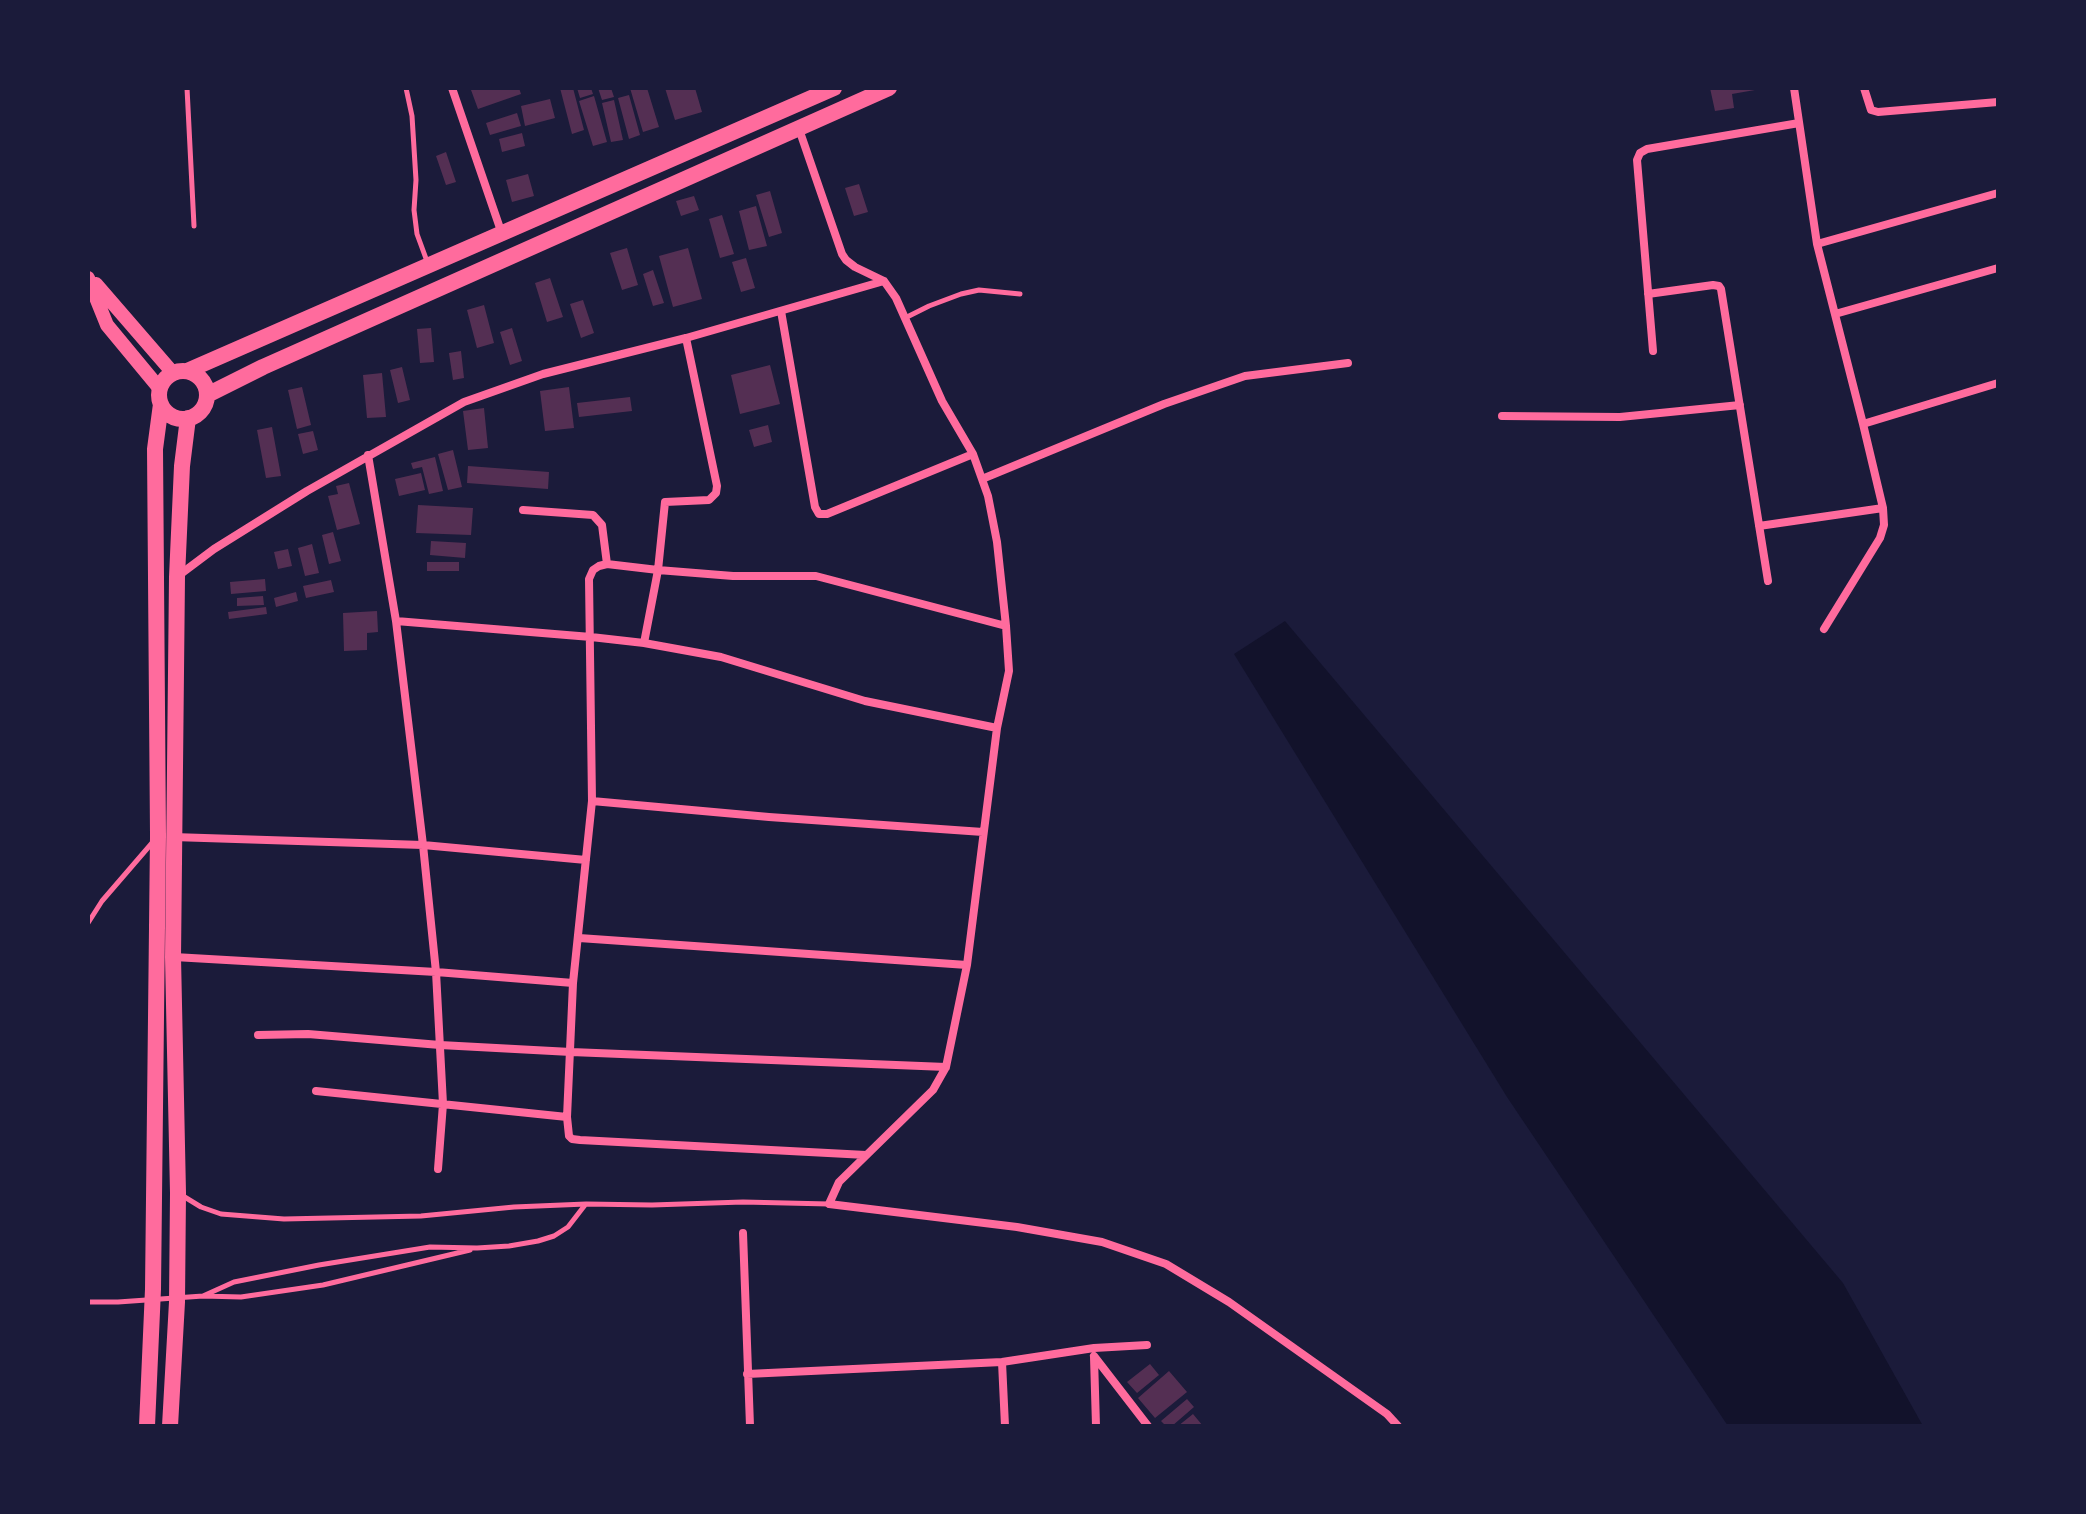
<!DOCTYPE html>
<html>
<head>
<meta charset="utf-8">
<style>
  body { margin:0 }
  #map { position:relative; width:2086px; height:1514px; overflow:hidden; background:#1b1b3a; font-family:"Sofia Sans Condensed",sans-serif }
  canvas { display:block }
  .frame { position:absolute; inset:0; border:90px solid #1b1b3a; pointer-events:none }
</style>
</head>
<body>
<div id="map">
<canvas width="2086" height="1514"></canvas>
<div class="frame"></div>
</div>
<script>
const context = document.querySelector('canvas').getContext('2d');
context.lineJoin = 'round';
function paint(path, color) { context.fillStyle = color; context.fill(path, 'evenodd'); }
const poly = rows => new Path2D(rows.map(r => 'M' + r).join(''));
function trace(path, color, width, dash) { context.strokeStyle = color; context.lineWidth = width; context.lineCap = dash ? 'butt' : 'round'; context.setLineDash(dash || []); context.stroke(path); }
paint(poly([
  [1285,621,1843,1283,1923,1426,1728,1426,1507,1097,1234,654]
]), '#12122b');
paint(poly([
  [476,88,519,88,521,94,478,109,471,90],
  [560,88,573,88,584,130,572,134],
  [577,88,591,88,593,94,580,98],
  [598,88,611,88,614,97,602,100],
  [630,88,647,88,659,127,643,132],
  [665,88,695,88,702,112,675,120],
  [1710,88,1755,88,1755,90,1732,94,1734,108,1715,111],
  [629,95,640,135,629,139,618,98],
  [594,96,607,142,593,146,579,101],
  [550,99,555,118,525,126,521,106],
  [614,100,623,140,611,142,602,103],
  [517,113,521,126,490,135,486,123],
  [522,133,525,146,502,152,499,139],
  [446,152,456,182,446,185,436,156],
  [528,174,534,196,512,202,506,180],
  [859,184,868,212,854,216,845,188],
  [770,191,782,233,769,237,756,195],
  [694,196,699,210,681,216,676,201],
  [756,206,767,246,749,250,739,211],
  [722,215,734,254,720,258,709,219],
  [627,248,638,285,622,290,610,253],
  [688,248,702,299,673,307,659,256],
  [746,258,755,288,741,292,732,262],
  [653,270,664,303,653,306,643,274],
  [550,278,563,317,547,322,535,283],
  [583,300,594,333,581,338,570,304],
  [484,305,494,343,477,348,467,310],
  [431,328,434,362,420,363,417,329],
  [512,328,522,361,510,365,500,332],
  [461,351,464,378,453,380,449,353],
  [770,365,780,404,740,414,731,375],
  [402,367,410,400,398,403,390,370],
  [382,373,386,417,367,418,363,375],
  [302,387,311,425,297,429,288,390],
  [569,387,574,428,545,431,540,391],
  [630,397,632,411,579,417,577,403],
  [484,408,488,448,468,450,463,411],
  [768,425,772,442,754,447,749,430],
  [272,427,281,476,266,478,257,430],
  [313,431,318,450,303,454,298,434],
  [453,450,462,487,448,490,438,454],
  [435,457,443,491,429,494,422,467,413,469,411,463],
  [468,466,549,472,548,489,467,483],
  [421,473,425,490,399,496,395,479],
  [349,483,360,524,337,530,328,496,338,494,336,486],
  [418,505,473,508,471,535,416,533],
  [333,532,341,561,329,564,322,535],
  [431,541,466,543,465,558,430,555],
  [312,544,319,573,305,576,298,548],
  [288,549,292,566,278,569,274,552],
  [427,562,459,562,459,571,427,571],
  [265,579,266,591,231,594,230,582],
  [331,580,334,592,306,598,303,586],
  [296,592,298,601,276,607,274,598],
  [263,596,264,605,237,606,237,598],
  [266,607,267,614,229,619,228,612],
  [377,611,378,632,367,633,367,650,344,651,343,613],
  [1150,1364,1159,1375,1137,1393,1127,1382],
  [1169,1371,1187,1392,1155,1418,1138,1398],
  [1187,1399,1194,1407,1172,1426,1166,1426,1161,1421],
  [1193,1414,1203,1426,1178,1426]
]), '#542f53');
trace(poly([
  [187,88,194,226],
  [406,88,412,116,416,180,414,210,417,234,428,264],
  [905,318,929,306,961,294,979,290,1020,294],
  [88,923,102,901,152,843],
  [183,1196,201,1207,221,1214,284,1219,421,1216,514,1207,586,1204,652,1205,743,1202,829,1204],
  [203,1296,234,1282,319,1265,430,1247,477,1248,509,1246,538,1241,554,1236,568,1227,585,1205],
  [88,1302,118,1302,203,1296,241,1297,323,1285,470,1250]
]), '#ff6b9d', 5);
trace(poly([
  [452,88,502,234],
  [1794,88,1817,244,1863,424,1883,508,1884,525,1880,538,1824,629],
  [1864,88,1871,110,1878,112,1998,102],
  [799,129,842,254,846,260,855,267,884,281,896,298,942,401,973,454,988,496,997,542,1006,626,1009,671,997,728,967,965,946,1067,933,1090,839,1182,829,1204,1017,1227,1102,1242,1166,1264,1229,1302,1387,1414,1398,1426],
  [1817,244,1998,193],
  [1648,294,1713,285,1719,286,1721,289,1768,581],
  [781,311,815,507,819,514,827,514,973,454],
  [1835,314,1998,268],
  [1653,351,1637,160,1640,153,1647,149,1799,123],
  [1502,416,1620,417,1740,405],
  [1863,424,1998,383],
  [368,455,396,621,423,845,436,972,443,1104,438,1169],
  [982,479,1164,404,1245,376,1348,363],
  [523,510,593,515,602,525,607,564],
  [1759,526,1883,508],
  [178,576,214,549,307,491,464,402,543,374,686,338,884,281],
  [396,621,591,637,644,643,721,657,865,701,997,728],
  [644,643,658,570,733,576,816,576,1006,626],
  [592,801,769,817,983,832],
  [173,837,423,845,586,860],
  [579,938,967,965],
  [174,957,436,972,573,983],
  [258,1035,308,1034,440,1045,571,1052,946,1067],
  [316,1091,567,1117,573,983,592,801,589,579,593,570,599,566,607,564,658,570,665,502,709,500,716,493,717,486,686,338],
  [567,1117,569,1136,572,1139,580,1140,866,1155],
  [743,1233,750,1426],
  [1094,1356,1148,1426],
  [1094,1357,1096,1426],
  [1002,1362,1005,1426],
  [747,1374,1002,1362,1094,1348,1147,1345]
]), '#ff6b9d', 8);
trace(poly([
  [88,278,107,325,160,389],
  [96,284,173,373]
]), '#ff6b9d', 14);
trace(poly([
  [187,371,834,88],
  '159 395a24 24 0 1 1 48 0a24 24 0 1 1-48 0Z',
  [207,395,263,367,889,88],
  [147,1426,153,1289,158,836,155,449,161,404],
  [170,1426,177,1302,178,1193,173,957,177,577,182,466,188,418]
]), '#ff6b9d', 16);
</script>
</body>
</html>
